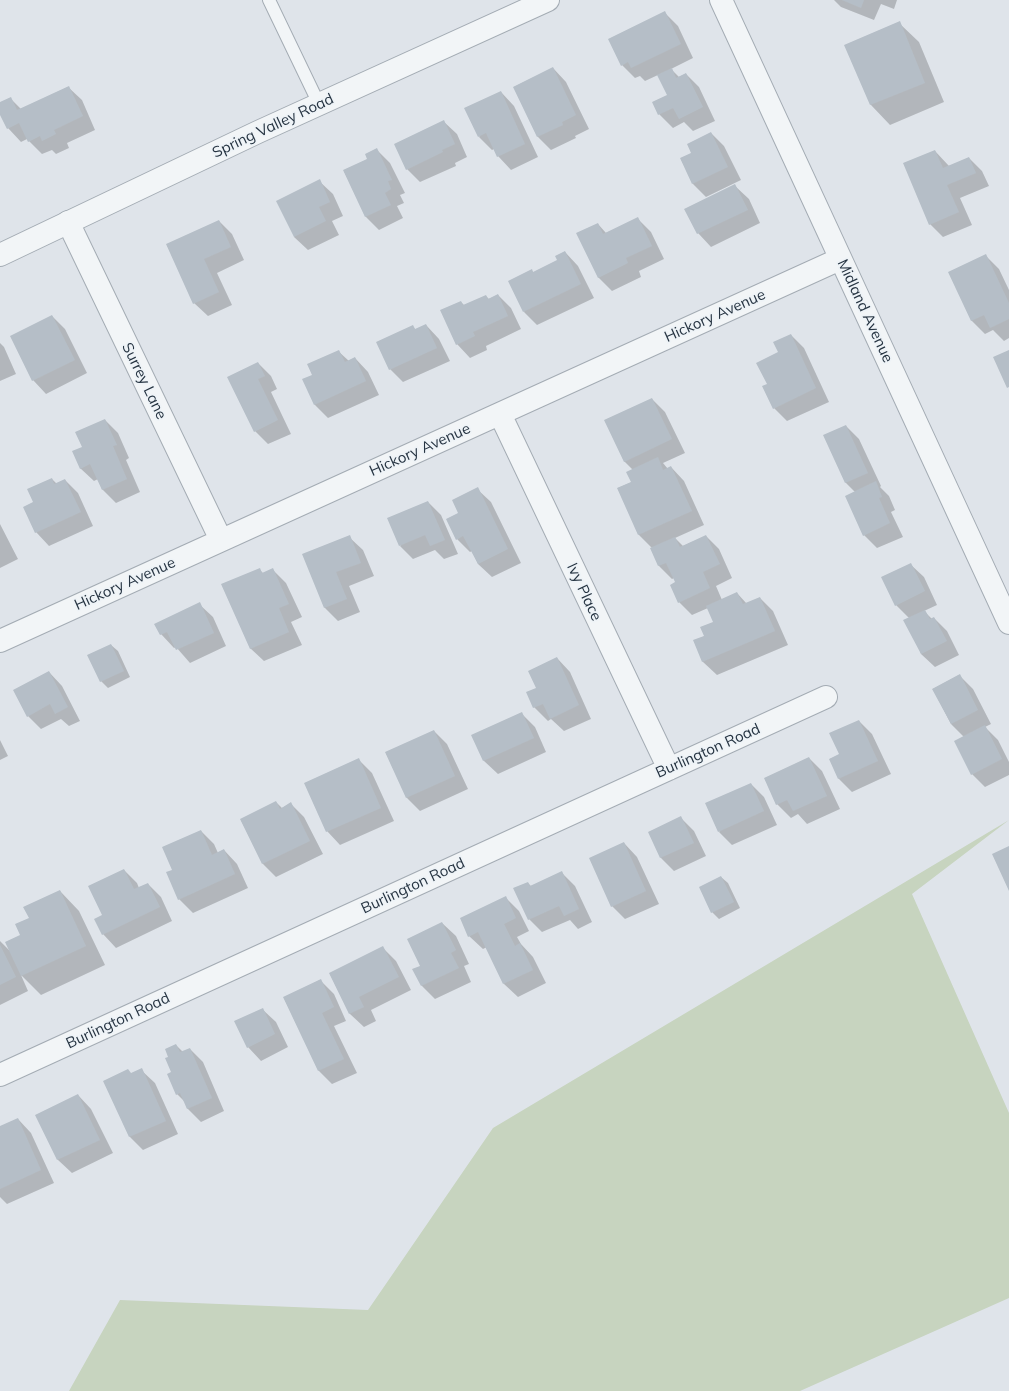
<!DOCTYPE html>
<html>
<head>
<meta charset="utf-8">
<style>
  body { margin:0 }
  canvas { display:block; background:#dfe4ea }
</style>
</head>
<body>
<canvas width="1009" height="1391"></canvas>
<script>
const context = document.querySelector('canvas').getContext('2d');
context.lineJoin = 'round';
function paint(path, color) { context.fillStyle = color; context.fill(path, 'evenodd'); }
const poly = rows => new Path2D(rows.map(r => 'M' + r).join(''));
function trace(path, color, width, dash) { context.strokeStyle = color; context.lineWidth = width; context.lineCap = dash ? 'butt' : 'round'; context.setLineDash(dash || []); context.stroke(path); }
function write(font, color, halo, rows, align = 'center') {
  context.font = font + ' Mulish,sans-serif'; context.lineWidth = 3.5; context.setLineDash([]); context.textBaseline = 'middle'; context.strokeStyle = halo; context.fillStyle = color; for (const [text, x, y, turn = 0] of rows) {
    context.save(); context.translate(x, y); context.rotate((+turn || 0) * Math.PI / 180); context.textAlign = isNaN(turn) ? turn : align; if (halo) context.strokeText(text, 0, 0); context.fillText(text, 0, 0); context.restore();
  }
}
paint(poly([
  [1009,820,912,894,1009,1113,1009,1298,800,1391,69,1391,120,1300,368,1310,493,1128]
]), '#c7d4bf');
paint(poly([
  [834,0,897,0,894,9,881,4,874,20,841,7],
  [665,13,678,26,693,58,671,69,679,77,686,74,699,87,715,121,693,131,684,122,673,128,659,114,654,103,668,96,658,75,645,81,640,76,635,78,622,65],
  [899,23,919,42,944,102,890,125,871,105,846,45],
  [553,68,566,82,589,129,575,136,576,138,551,150,538,137,514,87],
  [68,87,82,100,95,130,67,143,69,148,56,154,52,150,42,154,27,139,21,142,8,128,0,112,0,103,10,98,21,109],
  [501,92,514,106,538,157,511,170,498,156,494,149,492,150,479,137],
  [443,121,457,134,467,157,455,163,456,166,420,182,407,169],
  [711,133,724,146,741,180,706,197,693,184,681,159,692,153],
  [377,150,390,163,405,193,400,195,404,203,397,206,403,218,379,230,366,217,344,171,368,159],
  [935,151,949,166,969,158,982,171,989,186,960,198,972,225,943,237,930,224],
  [319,181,333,194,343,216,332,221,339,235,308,250,294,237],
  [735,186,749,199,760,223,711,247,698,233],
  [638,219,651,232,664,259,639,271,641,277,612,291,598,277,598,224,606,233],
  [219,221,232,234,244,260,217,273,232,305,208,316,194,303,167,245],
  [565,252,578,266,594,298,537,325,524,312,532,271,534,273,558,261],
  [986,256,999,269,1009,290,1009,338,1004,341,993,330,985,334,971,320],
  [498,295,511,308,521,329,486,346,487,350,470,358,457,344,461,302,465,306,486,296,489,299],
  [52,316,65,329,87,373,46,394,33,380],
  [426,325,439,339,450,361,403,382,390,369,413,327,416,330],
  [791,335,804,348,829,402,787,421,774,408,768,385,779,353],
  [0,343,4,347,16,374,0,381],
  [338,351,349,361,355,358,368,372,379,395,328,418,315,405,304,380,313,375],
  [258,363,271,376,277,389,271,392,291,434,268,444,255,431],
  [652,399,665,412,685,453,663,463,668,469,671,467,684,481,704,525,675,538,683,546,706,536,719,549,732,578,716,586,722,600,737,593,747,604,760,598,773,611,788,645,717,675,703,662,694,641,705,636,714,622,708,608,692,615,679,602,676,583,674,578,672,579,659,566,652,548,639,535,618,488,632,482,633,470,624,461],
  [105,420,118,433,129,458,126,460,140,492,116,503,102,489,98,479,94,481,80,468,83,447],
  [846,426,859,439,881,486,880,487,889,496,895,510,891,512,903,537,877,548,864,535,855,492,846,483,825,435],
  [52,479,57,484,65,480,78,493,93,526,49,546,36,532,34,503],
  [477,489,491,502,521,563,492,577,478,564,472,551,470,552,457,539,460,513],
  [428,502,441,515,458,554,444,559,435,550,413,559,400,546],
  [0,524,18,559,0,568],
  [349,537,363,550,374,576,349,586,360,612,338,621,325,608,304,555],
  [910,564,924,577,937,605,924,611,932,619,934,618,947,631,959,655,935,667,921,654,909,618,896,605],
  [259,569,264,574,273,570,286,583,302,617,291,622,302,645,264,661,250,648],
  [199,604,213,617,226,646,190,663,176,647,174,648,161,634],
  [111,645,118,651,130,677,108,688,101,681],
  [557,658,570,672,591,719,564,731,551,719,548,721,534,707,537,688],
  [49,672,62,686,80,721,69,726,61,719,41,729,28,716],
  [959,675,973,689,991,724,985,727,998,740,1009,762,1009,775,985,787,972,774,964,737,951,724,933,689],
  [521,713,535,727,546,752,498,774,484,761,473,736],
  [859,721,872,734,891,774,852,792,839,779,830,759,840,755],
  [434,731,447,744,468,789,420,811,407,798,386,753],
  [0,740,8,756,0,760],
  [809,758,822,771,840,809,807,824,798,814,791,818,777,804,765,779],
  [359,760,372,773,394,821,340,845,327,831],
  [751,784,764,797,777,825,732,845,719,832],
  [276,802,282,808,291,804,304,817,323,854,276,877,263,864,241,820],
  [681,818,694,831,706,856,674,871,661,858,649,832],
  [201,831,214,844,218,853,224,850,237,864,248,888,193,913,179,899,174,870],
  [624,843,637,857,659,904,625,919,612,906],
  [124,870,137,883,139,888,148,884,161,897,172,921,116,948,103,934,104,916],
  [562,873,575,886,592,922,578,929,570,920,542,932,529,919,528,883,531,886],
  [721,877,728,883,740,908,719,919,712,912],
  [60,891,79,911,105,965,41,995,21,975,28,991,0,1005,0,941,9,950,22,936,30,918],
  [505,897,519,911,529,931,517,937,521,944,533,957,546,983,518,997,504,984,487,947,483,949,469,936],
  [442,923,456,936,469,964,464,966,471,982,435,999,422,986,414,970,421,966],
  [383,948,396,961,411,990,371,1010,376,1021,364,1027,350,1014,330,974],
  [320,980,334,994,346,1021,334,1026,357,1073,332,1084,319,1071,284,998],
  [262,1009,276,1022,288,1047,261,1061,248,1047],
  [176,1045,183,1052,190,1049,203,1062,224,1111,201,1122,187,1108,185,1102,177,1094,169,1057],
  [141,1070,155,1083,178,1134,143,1150,130,1137,104,1081,132,1074],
  [78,1095,91,1109,113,1153,72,1173,58,1160,37,1115],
  [18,1119,31,1133,54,1183,7,1204,0,1197,0,1127]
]), '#0003');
paint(poly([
  [842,0,864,0,861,8],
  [665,11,681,44,631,68,628,62,621,66,608,39],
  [900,21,925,83,870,105,844,45],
  [553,67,576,115,562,122,563,125,537,137,513,87],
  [672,68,676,78,686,73,703,107,679,119,673,108,658,115,652,102,667,95,657,75],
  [69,86,83,116,54,130,56,134,42,141,40,136,28,142,19,123,7,129,0,115,0,102,11,97,17,110],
  [501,91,525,144,497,157,486,133,478,137,464,108],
  [444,120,455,144,442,150,443,152,406,170,394,144],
  [711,132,728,167,692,184,680,158,691,153,687,144],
  [377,148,392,180,388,181,391,189,385,193,391,205,365,217,343,170,367,159,365,154],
  [935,150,943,168,969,157,976,173,947,185,959,212,929,225,903,163],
  [320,179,330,202,319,207,326,221,294,237,276,201],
  [735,184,748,210,697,234,684,209],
  [638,217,652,246,626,258,628,263,598,278,576,233,598,223,603,234],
  [219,220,231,247,204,259,219,292,193,304,166,244],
  [565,251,581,284,523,312,508,281,532,269,533,272,557,260,555,256],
  [986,254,1009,303,1009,319,990,328,984,315,971,321,948,272],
  [498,294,508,316,473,332,475,336,456,345,440,310,461,301,463,305,486,295,488,299],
  [52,315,75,360,32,381,10,336],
  [426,324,437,348,389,370,376,342,413,325,415,329],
  [791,334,816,388,773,409,762,386,767,384,756,363,778,352,773,342],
  [339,350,345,362,355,357,366,381,314,405,302,379,312,375,307,364],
  [1009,350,1009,387,1007,388,993,357],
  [258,362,265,376,258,379,278,420,254,432,227,377],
  [652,398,672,439,624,462,604,420],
  [105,419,117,445,113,446,127,479,102,490,90,464,80,469,72,451,82,447,75,432],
  [846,425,868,473,845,483,823,435],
  [658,457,663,470,671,466,692,511,638,535,617,488,631,482,626,472],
  [52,478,54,484,65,479,81,512,35,533,23,507,33,502,27,489],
  [876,481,882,497,879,498,890,523,863,536,845,496],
  [478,487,508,549,478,564,463,536,456,540,446,519,458,513,452,500],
  [428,501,445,540,430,546,425,535,399,546,387,518],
  [350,535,361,563,336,572,347,599,324,608,302,554],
  [706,535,720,564,703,572,710,588,678,603,670,585,675,582,666,563,658,566,650,548,675,537,680,547],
  [911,563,925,591,895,606,881,577],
  [260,568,262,573,273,568,289,604,279,608,289,632,250,649,221,584],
  [737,592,743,604,760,597,775,631,702,662,693,640,704,636,700,627,713,622,706,606],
  [200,602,214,633,176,650,167,632,160,635,154,624],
  [925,610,930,619,934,617,947,641,921,654,903,620],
  [111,644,124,671,100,682,87,655],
  [557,657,579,705,550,719,543,704,533,708,526,692,536,688,528,671],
  [49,671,68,707,55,714,50,704,27,717,13,690],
  [960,674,978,710,951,724,932,689],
  [522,712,534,738,483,761,471,735],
  [859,720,878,761,838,779,829,759,839,754,829,733],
  [985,725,1002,759,971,775,954,741],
  [434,730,455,776,406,798,385,752],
  [809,757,827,796,793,811,787,800,776,805,764,778],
  [359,758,381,808,326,832,304,783],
  [751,783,764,811,718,832,705,803],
  [276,801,280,809,291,802,310,841,262,864,240,819],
  [681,816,694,843,660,858,648,832],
  [201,830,212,855,224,849,235,874,178,900,166,872,172,870,162,847],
  [624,842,646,891,611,907,589,858],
  [1009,846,1009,891,992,854],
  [124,869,134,889,148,883,160,907,102,935,94,919,102,915,88,886],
  [562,871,579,909,564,916,559,906,528,920,513,888,528,882,530,886],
  [721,876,734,902,711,913,699,887],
  [60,890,86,946,21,976,5,942,20,935,15,924,29,918,23,907],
  [506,896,516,918,504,924,515,946,520,943,533,970,503,984,478,932,468,937,460,918],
  [442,922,456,950,451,953,459,968,421,986,412,969,420,966,407,939],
  [0,945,16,977,0,985],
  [383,946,399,977,359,997,364,1007,349,1014,329,973],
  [321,979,334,1007,322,1013,344,1059,318,1071,283,997],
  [263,1008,275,1034,247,1048,234,1021],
  [176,1044,180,1052,190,1048,212,1098,187,1109,180,1093,176,1095,167,1074,171,1072,165,1058,168,1057,165,1049],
  [142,1068,166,1121,129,1137,103,1081,128,1069,131,1073],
  [78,1094,100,1140,57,1160,35,1115],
  [18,1118,41,1170,0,1189,0,1126]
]), '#b5bec7');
const service = poly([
  [269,0,319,104]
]);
const minor = poly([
  [68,222,221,540],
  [500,414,669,769],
  [0,641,840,259],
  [0,1075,826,697]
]);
const tertiary = poly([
  [721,0,1009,623],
  [0,255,258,132,548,0]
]);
trace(service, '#a4acb4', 14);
trace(minor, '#a4acb4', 24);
trace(tertiary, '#a4acb4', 24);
trace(service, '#f2f5f7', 12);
trace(minor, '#f2f5f7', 22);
trace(tertiary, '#f2f5f7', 22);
write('15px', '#263442', '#eef3f7', [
  ["Spring Valley Road",273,126,-25],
  ["Midland Avenue",865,311,65],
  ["Hickory Avenue",715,316,-24],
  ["Surrey Lane",144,381,64],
  ["Hickory Avenue",420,450,-24],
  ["Hickory Avenue",125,584,-24],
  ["Ivy Place",584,592,65],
  ["Burlington Road",708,751,-24],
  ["Burlington Road",413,886,-25],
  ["Burlington Road",118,1021,-25]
]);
</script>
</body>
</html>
